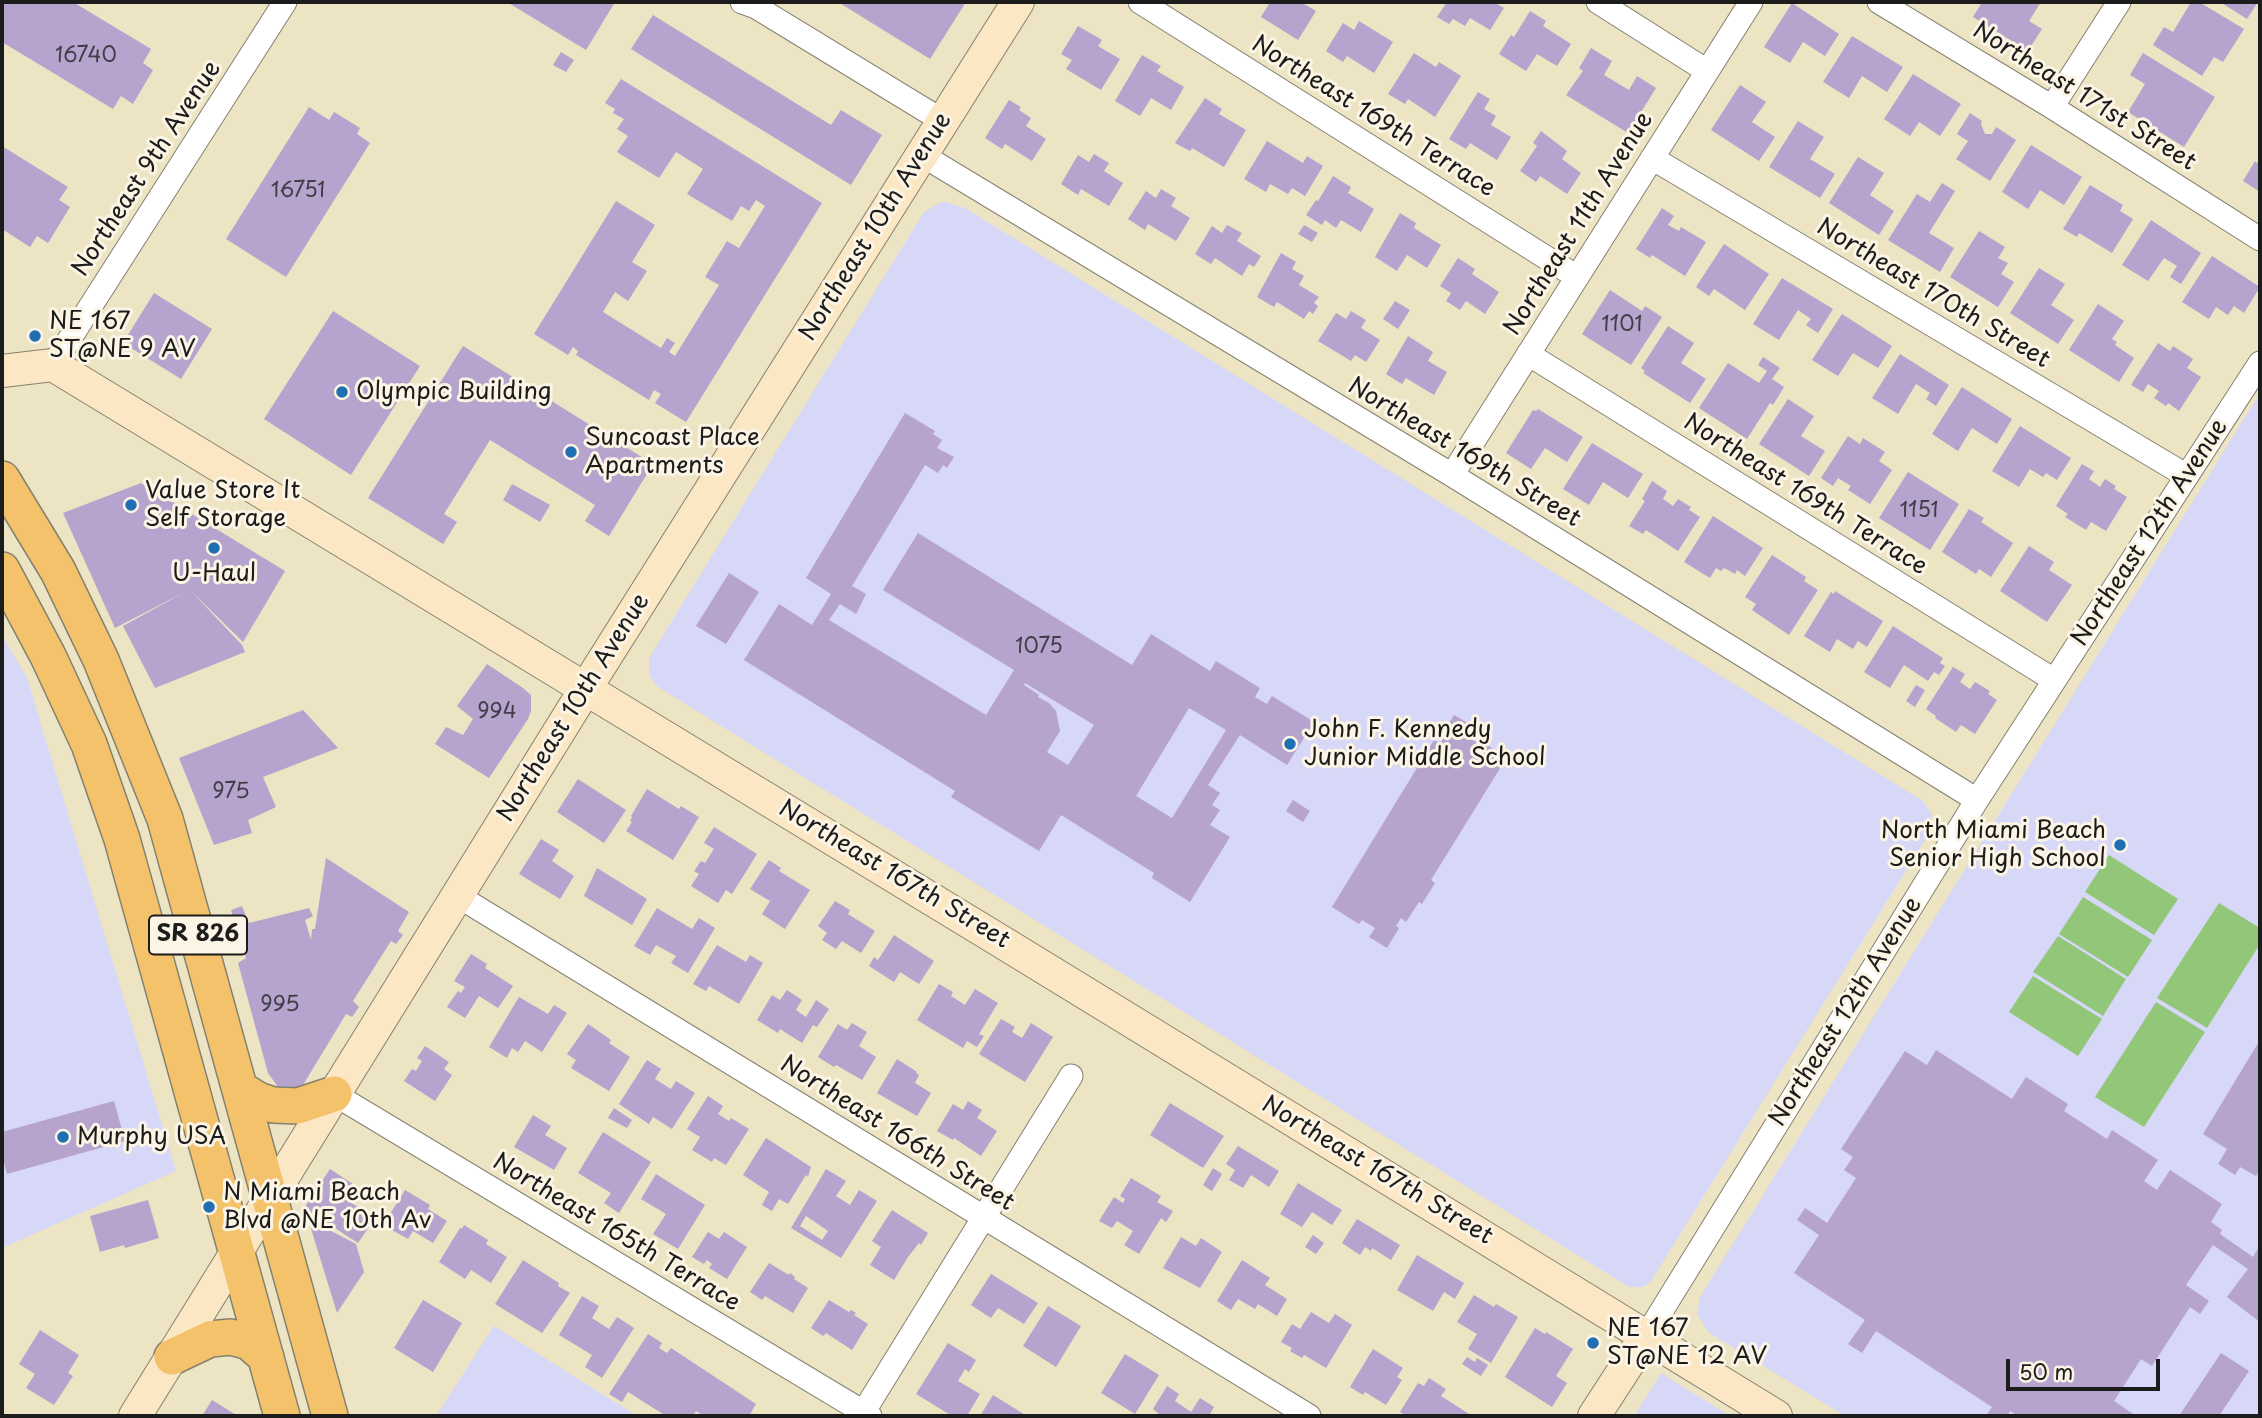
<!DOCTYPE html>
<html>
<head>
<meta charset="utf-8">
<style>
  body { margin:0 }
  #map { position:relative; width:2262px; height:1418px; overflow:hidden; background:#ede4c4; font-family:"Playpen Sans",sans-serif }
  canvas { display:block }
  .frame { position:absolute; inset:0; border:4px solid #1c1c1c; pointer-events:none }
  .scale { position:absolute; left:2006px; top:1359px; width:154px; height:32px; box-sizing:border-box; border:4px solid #1c1c1c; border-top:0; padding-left:9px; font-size:21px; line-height:24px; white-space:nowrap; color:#1c1c1c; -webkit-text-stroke:5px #fcf5e5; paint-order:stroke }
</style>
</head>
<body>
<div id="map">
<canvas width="2262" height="1418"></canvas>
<div class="frame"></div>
<div class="scale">50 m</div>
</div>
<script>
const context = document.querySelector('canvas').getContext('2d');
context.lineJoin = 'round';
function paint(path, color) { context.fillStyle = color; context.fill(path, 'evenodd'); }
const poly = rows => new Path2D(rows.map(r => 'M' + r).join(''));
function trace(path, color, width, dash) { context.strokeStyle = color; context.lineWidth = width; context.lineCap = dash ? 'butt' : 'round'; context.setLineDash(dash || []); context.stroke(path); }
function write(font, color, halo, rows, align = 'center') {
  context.font = font + ' "Playpen Sans",sans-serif'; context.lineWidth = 6; context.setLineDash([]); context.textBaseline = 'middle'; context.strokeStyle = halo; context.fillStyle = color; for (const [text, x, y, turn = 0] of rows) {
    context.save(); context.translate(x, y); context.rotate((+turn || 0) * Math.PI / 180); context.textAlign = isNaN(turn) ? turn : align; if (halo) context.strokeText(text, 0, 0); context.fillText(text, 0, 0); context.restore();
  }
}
paint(poly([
  [943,201,965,208,1923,801,1932,814,1930,832,1651,1281,1643,1287,1629,1287,658,687,650,676,649,658,924,212],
  [2260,393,2260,1416,1845,1416,1708,1332,1697,1314,1700,1297],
  [2,636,27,678,176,1171,2,1248],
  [494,1326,637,1416,436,1416],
  [1661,1373,1730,1416,1634,1416]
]), '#d7d7f8');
paint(poly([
  [2109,855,2178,899,2154,935,2085,892],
  [2083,897,2152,940,2128,977,2059,934],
  [2219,903,2260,928,2260,944,2207,1028,2157,998],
  [2058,936,2126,979,2103,1016,2033,972],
  [2033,976,2102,1019,2078,1056,2009,1012],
  [2156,1002,2205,1032,2144,1127,2095,1097]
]), '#92c779');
paint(poly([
  [2,2,73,2,151,49,143,63,153,70,133,104,121,96,113,109,2,42],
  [507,2,615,2,586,50],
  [838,2,966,2,930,59],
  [1270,2,1301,2,1316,11,1298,40,1261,17],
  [1447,2,1494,2,1504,8,1490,30,1470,18,1465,26,1453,19,1449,24,1437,17],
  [1982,2,2041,2,2029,21,2042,29,2028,51,1973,17],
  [2191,2,2199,2,2244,29,2223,62,2214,57,2202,76,2153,45,2164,27,2173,32],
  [2220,2,2258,2,2247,19],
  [1792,3,1839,34,1825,56,1803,42,1790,63,1764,47],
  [1530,11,1546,21,1543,26,1571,44,1557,66,1537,54,1526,71,1499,54,1511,35,1514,37],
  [653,15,831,125,841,110,882,135,851,185,631,49],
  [1359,21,1393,42,1374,73,1347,56,1343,62,1326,51,1343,23,1354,30],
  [1078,26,1102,40,1098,46,1120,59,1101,90,1066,69,1072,60,1061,54],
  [1852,36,1903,67,1887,92,1862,76,1849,98,1823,82],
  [1591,48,1612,61,1604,75,1629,90,1637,76,1656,88,1628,133,1566,95,1583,71,1579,68],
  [561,52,574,60,566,72,553,65],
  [1414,53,1436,67,1439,62,1461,76,1435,117,1408,99,1405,104,1388,94],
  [2143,53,2215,97,2184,147,2128,112,2145,84,2130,75],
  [1142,55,1161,66,1157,71,1184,87,1171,110,1151,98,1140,116,1115,101],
  [1913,74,1961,104,1940,136,1919,122,1910,136,1884,119],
  [621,79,822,203,686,422,655,403,661,394,654,390,649,400,576,355,578,351,573,347,568,355,534,334,616,201,655,225,632,262,647,271,628,301,615,292,603,312,661,348,667,338,675,343,669,352,675,356,719,285,705,277,727,241,739,248,765,206,756,200,749,211,741,206,732,221,687,194,703,169,676,152,659,178,617,152,628,136,617,129,624,119,613,113,615,109,605,103],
  [1740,85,1766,102,1752,122,1775,137,1759,161,1711,130],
  [1478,92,1490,99,1484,109,1496,116,1491,125,1511,137,1497,160,1470,143,1466,149,1449,139],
  [1205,98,1222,109,1219,114,1246,130,1224,167,1192,148,1190,151,1175,143],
  [1009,100,1021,107,1019,110,1031,118,1026,126,1046,139,1032,161,1005,144,1002,149,985,138],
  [309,107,329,120,334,112,360,128,357,134,370,143,286,277,226,239],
  [1970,113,1982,121,1981,124,1985,134,1992,134,1996,127,2016,140,1990,181,1956,159,1968,141,1957,134],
  [1798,121,1824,137,1810,159,1835,174,1820,198,1769,167],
  [1541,131,1567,151,1562,159,1581,173,1567,194,1540,176,1536,182,1520,171,1537,146,1533,143],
  [1267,141,1303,163,1307,156,1323,166,1305,196,1292,188,1288,194,1270,184,1266,192,1244,179],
  [2031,145,2082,177,2064,205,2040,190,2028,209,2002,192],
  [2,146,68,187,59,200,70,207,48,243,37,236,30,247,2,229],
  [1094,154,1109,163,1104,171,1123,183,1109,206,1081,189,1078,195,1061,184,1078,155,1089,162],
  [1858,157,1884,173,1870,195,1894,211,1879,235,1829,203],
  [2260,158,2260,192,2243,181,2255,161,2257,163],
  [1333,176,1351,187,1348,193,1374,209,1361,232,1341,220,1336,228,1325,220,1322,225,1306,215,1316,200,1318,201],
  [1942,183,1955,191,1929,233,1954,248,1940,272,1888,240,1917,194,1930,202],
  [2090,185,2123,205,2120,211,2133,219,2112,253,2079,233,2077,237,2063,229],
  [1161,189,1176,198,1171,206,1190,218,1176,241,1148,224,1145,230,1128,219,1146,191,1156,198],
  [1662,208,1674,216,1668,225,1679,231,1681,227,1706,242,1685,276,1652,255,1650,258,1636,249],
  [1400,213,1416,223,1414,228,1441,245,1427,268,1407,255,1397,271,1375,257],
  [2151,220,2201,253,2181,284,2170,277,2177,266,2164,258,2148,281,2122,265],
  [1227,225,1242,233,1237,241,1261,256,1254,267,1249,264,1242,276,1215,258,1211,264,1195,254,1212,226,1222,233],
  [1304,225,1318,233,1312,242,1298,234],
  [1979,231,2005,247,1998,258,2008,263,2001,274,2014,282,1998,307,1950,277],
  [1724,244,1769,274,1745,310,1714,289,1709,296,1696,287],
  [1281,253,1296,262,1292,269,1304,276,1299,285,1319,297,1314,303,1318,306,1313,314,1309,311,1304,319,1277,302,1274,307,1257,297],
  [2212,256,2260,287,2244,313,2234,306,2228,315,2216,307,2209,319,2182,302],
  [1458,258,1475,269,1472,274,1499,292,1485,314,1466,301,1460,310,1446,301,1451,293,1440,286],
  [2039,268,2065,284,2051,305,2074,320,2058,344,2010,313],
  [1782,278,1833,309,1818,333,1806,325,1811,319,1798,310,1779,340,1753,324],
  [1610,290,1642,311,1645,306,1662,317,1631,365,1582,334],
  [154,293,212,329,181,379,123,343],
  [1395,301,1410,310,1398,329,1383,319],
  [2098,304,2124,321,2112,339,2117,342,2115,345,2134,358,2119,382,2069,350],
  [333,311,420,366,351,475,264,419],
  [1351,311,1366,320,1361,328,1380,340,1366,362,1355,355,1351,361,1318,341,1336,313,1346,319],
  [1842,314,1892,346,1878,368,1853,353,1838,376,1812,360],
  [1668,326,1694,343,1681,363,1706,379,1690,403,1643,373,1645,371,1641,368],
  [1408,336,1433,352,1428,361,1447,372,1434,395,1406,378,1402,384,1386,374],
  [2158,343,2170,351,2173,346,2193,359,2187,368,2201,377,2179,411,2168,403,2166,406,2154,398,2159,391,2148,384,2143,392,2131,385],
  [463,346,653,464,609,536,585,521,595,505,490,440,444,514,457,522,443,544,368,498],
  [1900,354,1949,385,1936,406,1926,399,1930,393,1916,384,1898,414,1872,398],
  [1763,357,1780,368,1772,379,1784,387,1773,405,1770,403,1747,439,1699,408,1728,363,1759,383,1767,371,1758,365],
  [1962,387,2012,419,1997,444,1972,428,1958,451,1932,434],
  [1788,399,1814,416,1801,436,1825,451,1809,476,1759,444],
  [1538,409,1583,437,1567,462,1545,448,1531,469,1506,453,1533,410,1536,411],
  [905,413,935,431,933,434,942,440,937,448,954,457,947,468,943,465,938,473,925,465,852,586,866,594,856,614,840,604,829,620,986,715,1014,670,883,590,918,533,1132,665,1151,634,1210,671,1216,661,1260,688,1255,697,1267,704,1272,696,1314,722,1287,765,1240,735,1208,785,1220,793,1212,805,1220,810,1210,825,1230,837,1190,902,1152,878,1154,873,1061,815,1039,851,951,797,955,791,744,660,779,604,812,625,831,594,806,578],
  [1025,683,1094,725,1068,765,1047,752,1060,731,1056,711,1049,703,1038,697,1039,695,1024,685],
  [1189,708,1226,730,1172,818,1136,796],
  [2020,426,2071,458,2057,480,2046,473,2043,477,2030,469,2019,487,1992,471],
  [1848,436,1860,444,1863,438,1885,452,1879,461,1892,470,1870,504,1848,490,1851,486,1838,478,1833,486,1821,478],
  [1592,443,1643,474,1628,498,1603,482,1589,505,1563,489],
  [2082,464,2094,471,2089,479,2100,487,2105,479,2116,486,2114,489,2127,497,2106,531,2091,522,2086,530,2065,517,2068,514,2056,506],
  [1908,472,1959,504,1930,550,1879,518],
  [1652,481,1667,491,1663,499,1673,506,1678,499,1691,507,1689,510,1700,517,1678,551,1646,530,1643,534,1629,526,1645,501,1642,499],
  [141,483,285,571,243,642,190,590,242,645,245,652,155,688,123,626,185,592,115,628,63,513],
  [512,484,550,505,540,522,503,500],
  [1969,509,1984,518,1981,522,2013,543,1991,577,1979,569,1976,574,1942,552],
  [1713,516,1763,548,1745,576,1737,570,1735,574,1724,568,1721,571,1716,568,1710,578,1684,562],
  [2029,546,2054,562,2049,570,2072,585,2047,622,2000,591],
  [1772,555,1806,577,1804,581,1818,590,1789,635,1752,610,1756,604,1745,597],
  [729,573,759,592,726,644,696,626],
  [1835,591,1883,621,1867,647,1858,641,1853,649,1837,639,1830,652,1804,636,1831,592,1834,594],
  [1893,626,1943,658,1940,663,1945,666,1939,675,1934,672,1928,681,1904,665,1890,688,1864,672],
  [487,664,523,688,531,695,531,711,528,719,489,778,435,744,446,727,463,735,473,719,457,706],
  [1953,667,1965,674,1960,682,1970,689,1975,682,1990,691,1988,694,1997,700,1975,734,1961,725,1956,732,1935,718,1936,716,1926,709],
  [1916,685,1925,690,1915,707,1906,701],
  [303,710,338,748,263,777,276,807,248,820,252,833,214,845,179,758],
  [1454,715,1471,725,1465,735,1479,744,1480,741,1507,757,1431,880,1435,883,1422,904,1419,902,1406,922,1401,918,1396,926,1399,928,1387,948,1369,937,1375,928,1362,920,1359,924,1332,907,1434,740,1440,744,1444,737,1442,735],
  [578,779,626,810,604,843,557,812],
  [647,789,679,809,681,806,699,817,673,860,626,831,632,822,630,821,632,817,631,816],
  [1293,800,1310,811,1303,822,1286,811],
  [714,827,757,854,732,894,726,890,718,903,691,886,699,874,694,871,701,861,705,863,714,849,704,843],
  [541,839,559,850,552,861,574,876,560,899,519,874],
  [326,858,409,912,398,931,403,935,396,944,391,941,353,1001,359,1007,352,1017,346,1014,300,1090,289,1093,278,1087,268,1073,238,963,246,958,231,910,242,906,249,923,309,908,313,916,305,920,311,940,312,929,315,929],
  [769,860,781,868,779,871,810,890,785,929,762,914,770,901,750,889],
  [597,868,647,899,632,925,584,896],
  [835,901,850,910,848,914,875,931,861,953,842,941,836,949,822,940,827,933,818,926],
  [657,908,692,929,699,918,715,928,688,973,671,963,676,956,656,945,650,955,634,946],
  [894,935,934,961,919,984,900,972,894,982,869,966,874,957,878,960],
  [717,945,746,962,750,955,763,963,739,1004,709,986,706,991,693,984],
  [471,954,487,964,485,968,513,986,498,1008,479,996,465,1018,447,1007,458,991,461,993,465,987,454,981],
  [939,984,953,992,951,996,965,1005,975,989,998,1003,979,1034,984,1036,977,1047,967,1041,963,1048,917,1020],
  [787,990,802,1000,796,1010,806,1017,816,1000,829,1009,817,1027,813,1025,802,1043,780,1029,778,1033,757,1020,772,995,780,1000],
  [519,997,548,1014,554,1005,567,1013,542,1052,525,1041,518,1052,512,1048,507,1058,489,1047],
  [1001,1019,1015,1027,1012,1032,1022,1038,1031,1023,1053,1037,1025,1082,979,1054],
  [852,1023,867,1032,859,1046,876,1057,862,1080,836,1065,834,1067,818,1057,838,1024,847,1030],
  [588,1024,611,1040,609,1043,630,1057,609,1091,571,1068,576,1060,567,1054],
  [2260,1040,2260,1169,2256,1176,2240,1167,2235,1175,2218,1164,2227,1149,2203,1134],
  [425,1046,449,1062,444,1069,452,1075,435,1101,404,1081,412,1069,416,1071,422,1061,417,1058],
  [1936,1050,2012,1099,2026,1077,2068,1104,2064,1111,2107,1139,2112,1130,2158,1160,2144,1181,2157,1190,2170,1170,2222,1204,2211,1222,2222,1230,2220,1234,2253,1257,2260,1245,2260,1322,2227,1297,2248,1269,2213,1245,2186,1285,2209,1301,2200,1314,2190,1307,2152,1366,2141,1359,2114,1401,2136,1416,2019,1416,2010,1411,2007,1416,1986,1416,1992,1407,1876,1331,1862,1353,1848,1344,1865,1320,1794,1273,1819,1235,1797,1220,1805,1208,1827,1223,1856,1178,1844,1170,1853,1157,1841,1149,1905,1051,1927,1065],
  [897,1059,917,1072,916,1073,919,1075,915,1083,931,1093,917,1116,877,1093],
  [647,1060,661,1069,655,1079,671,1089,676,1081,695,1093,672,1129,653,1117,649,1124,619,1104],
  [708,1096,723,1106,718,1114,729,1121,731,1118,749,1129,726,1165,714,1158,712,1162,692,1150,700,1137,687,1129],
  [114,1101,125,1141,7,1174,2,1156,2,1132],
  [968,1101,982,1110,977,1118,997,1131,981,1156,954,1138,953,1140,937,1131,953,1104,963,1110],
  [1170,1103,1224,1136,1203,1168,1150,1135],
  [614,1108,632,1120,627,1128,608,1118],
  [533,1115,551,1126,545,1135,567,1148,554,1170,514,1147],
  [603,1132,651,1162,619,1213,604,1203,611,1193,578,1173],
  [766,1138,811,1167,808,1177,806,1175,788,1204,779,1199,772,1211,762,1205,769,1192,743,1175],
  [1238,1146,1279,1171,1269,1187,1251,1175,1243,1188,1229,1180,1235,1170,1226,1164],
  [1213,1168,1222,1174,1212,1191,1203,1185],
  [330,1169,356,1186,347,1200,375,1218,358,1243,304,1208],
  [826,1169,846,1181,836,1196,850,1205,859,1190,877,1201,841,1258,791,1228],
  [806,1216,828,1231,822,1240,800,1226],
  [656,1174,705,1205,678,1249,653,1234,666,1214,641,1199],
  [1131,1178,1161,1196,1157,1202,1173,1211,1166,1222,1161,1218,1139,1254,1124,1245,1133,1231,1117,1221,1112,1228,1099,1221,1114,1197,1123,1203,1125,1199,1120,1196],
  [1298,1183,1342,1210,1332,1225,1312,1212,1302,1227,1280,1214],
  [405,1190,430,1205,428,1209,447,1221,433,1243,413,1231,408,1239,383,1225],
  [148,1200,159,1238,125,1248,124,1245,100,1252,90,1216],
  [892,1210,928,1233,921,1245,919,1243,908,1257,894,1280,870,1265,881,1247,872,1241],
  [308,1219,356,1244,364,1272,337,1313],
  [1357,1219,1400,1245,1391,1260,1372,1248,1371,1251,1365,1247,1360,1255,1342,1243],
  [464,1225,488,1240,486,1244,507,1257,491,1283,471,1270,465,1279,439,1262,460,1228,462,1229],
  [708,1232,719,1239,724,1232,747,1247,727,1279,709,1268,712,1264,707,1260,704,1264,692,1257],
  [1313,1235,1324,1243,1316,1254,1305,1247],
  [1181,1237,1196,1246,1201,1238,1222,1252,1200,1288,1163,1268],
  [1417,1255,1464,1283,1455,1299,1444,1292,1433,1311,1397,1290],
  [523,1260,559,1283,558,1286,570,1293,542,1333,495,1304],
  [1242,1260,1270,1278,1265,1285,1287,1299,1277,1316,1258,1304,1255,1309,1238,1299,1231,1310,1217,1301],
  [769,1263,789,1275,790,1273,795,1277,794,1279,808,1288,793,1313,765,1296,762,1300,750,1292],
  [991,1274,1038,1303,1024,1324,998,1308,991,1318,971,1305],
  [1474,1295,1494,1307,1496,1304,1518,1317,1491,1363,1468,1349,1477,1334,1457,1322],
  [582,1296,599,1306,592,1318,609,1329,617,1317,634,1328,602,1378,585,1367,592,1355,559,1335],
  [423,1300,462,1323,433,1372,394,1348],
  [829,1300,849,1312,851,1310,856,1313,854,1315,868,1324,852,1350,826,1333,823,1336,811,1328],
  [1048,1306,1081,1326,1056,1367,1023,1346],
  [1311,1312,1329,1323,1335,1314,1352,1325,1326,1368,1304,1355,1302,1358,1290,1351,1292,1348,1281,1342,1292,1324,1300,1329],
  [1535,1328,1545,1334,1546,1332,1573,1349,1556,1376,1567,1383,1552,1407,1505,1377],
  [40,1330,79,1355,68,1373,73,1376,54,1405,26,1388,35,1374,19,1364],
  [648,1334,662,1343,659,1348,667,1353,671,1348,756,1404,749,1416,704,1416,696,1411,693,1416,666,1416,628,1392,622,1402,609,1394],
  [948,1343,976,1360,969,1372,965,1369,958,1381,980,1394,967,1416,952,1416,916,1394],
  [1373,1349,1403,1368,1397,1377,1402,1380,1386,1405,1365,1392,1363,1395,1350,1387],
  [2221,1353,2249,1371,2219,1416,2179,1416],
  [1125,1354,1159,1375,1135,1414,1101,1393],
  [1467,1357,1475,1362,1477,1358,1488,1365,1481,1376,1462,1364],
  [1429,1378,1446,1389,1441,1396,1469,1414,1468,1416,1407,1416,1400,1412,1418,1383,1424,1386],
  [1167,1386,1179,1394,1175,1401,1191,1412,1200,1398,1214,1407,1209,1416,1161,1416,1153,1409],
  [993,1395,1027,1416,980,1416],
  [212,1400,238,1416,202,1416]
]), '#b6a3ce');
const street = poly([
  [742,2,756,7,943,121],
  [1140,2,1577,277],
  [1598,2,1707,71],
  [1879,2,2052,107,2260,239],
  [2052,107,2119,2],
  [922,155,1452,475,1977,800],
  [1652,158,2187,476],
  [1528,354,2054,680],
  [53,365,285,2],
  [1452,475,1751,2],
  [458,896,1309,1416],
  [334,1094,870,1416],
  [1646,1336,1977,800,2260,363],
  [861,1416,1071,1076]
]);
const secondary = poly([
  [2,371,53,365,1002,942,1776,1416],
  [135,1416,586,688,1018,2],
  [1594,1416,1646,1336]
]);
const primary = poly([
  [2,479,58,571,101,660,165,819,330,1416],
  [2,570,48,656,89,744,122,839,282,1416],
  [240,1089,258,1100,273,1105,298,1106,334,1094],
  [172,1357,210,1339,231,1337,249,1342,266,1357]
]);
trace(street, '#848070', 25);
trace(secondary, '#848070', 34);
trace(primary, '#848070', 38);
trace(street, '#fff', 23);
trace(secondary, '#fbe7c3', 32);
trace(primary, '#f4c26a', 35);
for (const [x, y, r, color] of [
  [35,336,7,"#1f6fb2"],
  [342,392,7,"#1f6fb2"],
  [571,452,7,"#1f6fb2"],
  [131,505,7,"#1f6fb2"],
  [214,548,7,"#1f6fb2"],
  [1290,744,7,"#1f6fb2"],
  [2120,845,7,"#1f6fb2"],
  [63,1137,7,"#1f6fb2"],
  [209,1207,7,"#1f6fb2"],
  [1593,1343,7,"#1f6fb2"]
]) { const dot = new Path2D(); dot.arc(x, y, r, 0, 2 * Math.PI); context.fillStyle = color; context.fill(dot); trace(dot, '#fcf5e5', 2.5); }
write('21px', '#423e48', null, [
  ["16740",86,56],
  ["16751",298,191],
  ["1101",1622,325],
  ["1151",1919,511],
  ["1075",1039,647],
  ["994",497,712],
  ["975",231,792],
  ["995",280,1005]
]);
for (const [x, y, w] of [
  [198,935,98]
]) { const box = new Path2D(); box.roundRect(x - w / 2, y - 19.5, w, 39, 5); context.fillStyle = '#fcf5e5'; context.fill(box); trace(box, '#1c1c1c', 2); }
write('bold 23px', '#1c1c1c', null, [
  ["SR 826",198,935]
]);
write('24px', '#1c1c1c', '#fcf5e5', [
  ["Northeast 171st Street",2084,97,32],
  ["Northeast 169th Terrace",1373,117,32],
  ["Northeast 9th Avenue",147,169,-57],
  ["Northeast 11th Avenue",1579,224,-58],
  ["Northeast 10th Avenue",876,227,-58],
  ["Northeast 170th Street",1933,294,31],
  ["Northeast 169th Street",1464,453,31],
  ["Northeast 169th Terrace",1805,495,32],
  ["Northeast 12th Avenue",2150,533,-57],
  ["Northeast 10th Avenue",574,708,-58],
  ["Northeast 167th Street",894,875,31],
  ["Northeast 12th Avenue",1846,1012,-58],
  ["Northeast 166th Street",897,1134,32],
  ["Northeast 167th Street",1377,1171,31],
  ["Northeast 165th Terrace",616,1233,31]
]);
write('24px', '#1c1c1c', '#fcf5e5', [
  ["NE 167",49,322],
  ["ST@NE 9 AV",49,350],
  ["Olympic Building",356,392],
  ["Suncoast Place",585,438],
  ["Apartments",585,466],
  ["Value Store It",145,491],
  ["Self Storage",145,519],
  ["U-Haul",214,574,"center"],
  ["John F. Kennedy",1304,730],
  ["Junior Middle School",1304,758],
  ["North Miami Beach",2106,831,"right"],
  ["Senior High School",2106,859,"right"],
  ["Murphy USA",77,1137],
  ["N Miami Beach",223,1193],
  ["Blvd @NE 10th Av",223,1221],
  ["NE 167",1607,1329],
  ["ST@NE 12 AV",1607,1357]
], 'left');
</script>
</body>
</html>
